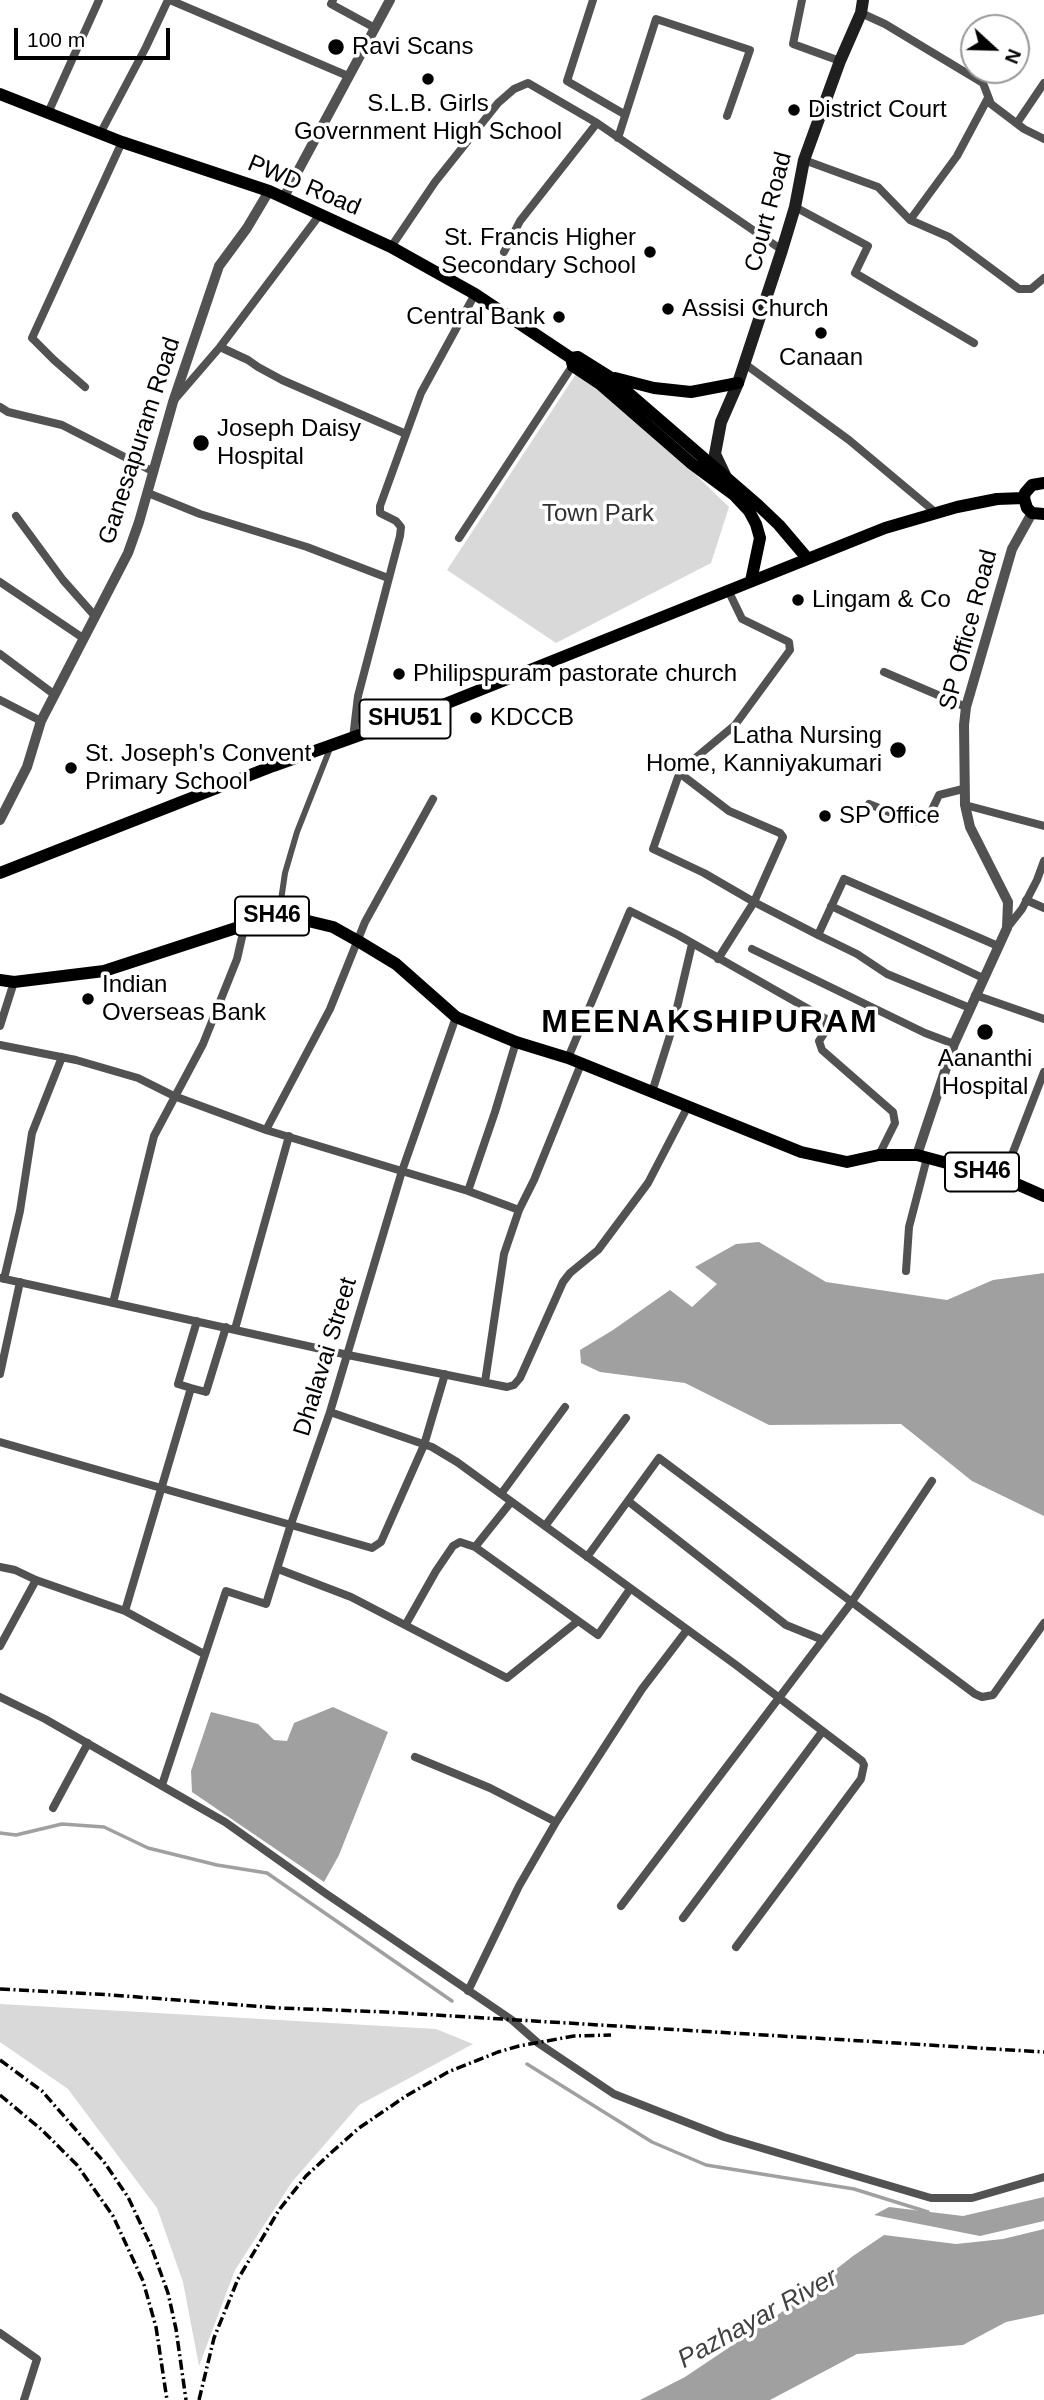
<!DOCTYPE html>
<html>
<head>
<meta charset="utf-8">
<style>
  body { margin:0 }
  #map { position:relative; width:1044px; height:2400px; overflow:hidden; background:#fff; font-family:Helvetica,sans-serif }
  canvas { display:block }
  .north { position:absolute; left:960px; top:14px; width:70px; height:70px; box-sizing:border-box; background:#fff; border:2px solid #999; border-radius:50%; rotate:112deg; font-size:19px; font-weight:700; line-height:28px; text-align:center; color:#000 }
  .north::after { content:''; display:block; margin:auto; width:24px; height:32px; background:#000; clip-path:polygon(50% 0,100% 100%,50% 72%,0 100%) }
  .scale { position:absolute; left:14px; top:28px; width:156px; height:32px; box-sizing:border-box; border:4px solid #000; border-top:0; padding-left:9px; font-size:21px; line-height:24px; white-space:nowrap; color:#000; -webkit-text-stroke:5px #fff; paint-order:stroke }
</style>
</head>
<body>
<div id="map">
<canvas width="1044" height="2400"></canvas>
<div class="north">N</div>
<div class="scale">100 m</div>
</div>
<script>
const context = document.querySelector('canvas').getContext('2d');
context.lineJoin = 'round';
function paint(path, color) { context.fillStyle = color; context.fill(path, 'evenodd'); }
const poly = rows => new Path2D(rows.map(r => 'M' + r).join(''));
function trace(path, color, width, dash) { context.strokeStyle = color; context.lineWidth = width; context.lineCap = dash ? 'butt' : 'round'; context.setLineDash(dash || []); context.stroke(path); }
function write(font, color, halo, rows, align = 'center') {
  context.font = font + ' Helvetica,sans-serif'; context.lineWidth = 7; context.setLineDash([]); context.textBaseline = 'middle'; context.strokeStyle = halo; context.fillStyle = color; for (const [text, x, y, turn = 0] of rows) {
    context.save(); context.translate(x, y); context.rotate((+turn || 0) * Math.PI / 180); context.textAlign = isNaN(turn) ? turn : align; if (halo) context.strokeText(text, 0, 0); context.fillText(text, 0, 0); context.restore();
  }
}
paint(poly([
  [576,374,625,406,729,507,711,563,556,643,447,570],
  [0,2004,436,2029,473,2044,359,2105,292,2182,235,2270,199,2366,183,2282,157,2208,68,2089,0,2042]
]), '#d9d9d9');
paint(poly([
  [759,1242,826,1282,947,1300,993,1280,1044,1273,1044,1516,972,1481,901,1424,769,1425,685,1383,600,1372,581,1363,580,1350,613,1330,670,1290,692,1307,717,1284,695,1267,736,1244],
  [333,1707,388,1732,339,1855,324,1882,192,1792,191,1771,211,1712,258,1724,274,1740,287,1741,294,1723],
  [1044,2197,1044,2221,980,2236,874,2215,889,2207,963,2216],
  [1044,2229,1044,2314,1006,2322,963,2345,857,2354,770,2400,640,2400,685,2377,779,2314,853,2256,884,2235,956,2244,1003,2239]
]), '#a0a0a0');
trace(poly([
  [0,1833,16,1835,62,1824,104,1827,148,1848,217,1865,267,1873,452,2001],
  [527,2064,652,2142,706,2165,854,2189,928,2212]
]), '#a0a0a0', 3.5);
trace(poly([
  [279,914,285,873,297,832,331,746]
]), '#525252', 6);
trace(poly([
  [170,0,348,76],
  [333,0,331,4,375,28],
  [593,0,567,81,624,114],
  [802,0,793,44,840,61],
  [861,13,885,24,983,83,991,104,1024,129,1044,139],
  [48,113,99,0],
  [1017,123,1044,83],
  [100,134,146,47,168,0],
  [618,138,656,19,750,50,727,116],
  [804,160,878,187,910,220,949,237,1019,289,1031,289,1044,278],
  [795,207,868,246,855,273,974,343],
  [910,220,957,156,988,98],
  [391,247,435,182,498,103,514,89,528,83,597,123,782,250],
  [504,252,520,221,597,123],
  [220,347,248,360,258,367,282,380,406,434],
  [745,364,849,440,935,512],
  [85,387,54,360,32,338,122,142],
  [176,398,220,347,321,213],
  [0,407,8,412,62,425,154,472],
  [148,493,200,514,307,547,388,578],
  [16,516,63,580,94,615],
  [459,538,575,362],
  [0,582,83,638],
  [0,654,55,695],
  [884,672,966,707],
  [0,700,41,721],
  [353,738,358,696,400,536,401,527,396,521,380,513,380,506,421,393,475,294],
  [682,775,693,760,735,725,790,650,789,642,742,619,729,592],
  [869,804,914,822,929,816,939,795,963,789],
  [965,805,1044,826],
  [1026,900,1044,908],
  [831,906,983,978],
  [1007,928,1022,909,1037,880,1044,861],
  [818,935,844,879,998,946],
  [752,949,925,1033,954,1044],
  [718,959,754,902,783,837,780,833,729,811,682,775,678,777,653,849,704,873,754,902,818,935,857,954,887,974,970,1008],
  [975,995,1044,1019],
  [0,1026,14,982],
  [0,1045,76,1060,138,1078,174,1096,266,1130,468,1191,519,1210],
  [568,1058,630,911,678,935,826,1019,827,1029,819,1041,822,1050,893,1112,895,1123,879,1155],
  [652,1092,672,1029,692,944],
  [266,1130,330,1009,365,922,433,799],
  [1003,1178,1044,1072],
  [468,1191,495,1112,516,1042],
  [906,1271,909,1227,927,1158],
  [0,1278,348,1355,507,1387,514,1385,520,1378,563,1282,570,1273,598,1250,648,1183,687,1108],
  [4,1279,20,1211,32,1133,62,1057],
  [113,1303,154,1136,203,1044,237,959,245,924],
  [235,1329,289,1136],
  [0,1374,20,1282],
  [485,1382,504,1254,519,1210,534,1180,581,1064],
  [191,1388,178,1384,197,1321],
  [330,1412,432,1447,457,1462,736,1665,862,1761,864,1765,861,1779,736,1947],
  [0,1442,372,1548,381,1542,424,1445,445,1374],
  [501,1494,565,1407],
  [628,1501,786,1625,823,1640],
  [545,1526,626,1418],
  [475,1547,511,1502],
  [587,1557,659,1458,975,1694,982,1697,993,1695,1044,1623],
  [0,1567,15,1570,36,1580,125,1611,204,1654],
  [278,1569,351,1597,507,1678,578,1621],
  [125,1611,191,1388,206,1392,226,1327],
  [406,1624,436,1571,453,1546,460,1542,475,1547,598,1635,630,1589],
  [0,1646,36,1580],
  [0,1697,45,1719,225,1822,325,1893,512,2020,538,2043,614,2094,724,2137,931,2198,972,2198,1044,2177],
  [415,1757,490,1788,556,1822],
  [162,1785,226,1591,266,1604,291,1524,330,1412,402,1171,456,1017],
  [53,1808,88,1743],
  [621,1906,851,1603,932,1481],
  [683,1918,822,1732],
  [468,1991,519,1886,556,1822,642,1689,687,1630],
  [0,2333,37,2359,24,2400]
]), '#525252', 8);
trace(poly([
  [284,197,390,0],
  [0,820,27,767,41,721,128,553,139,522,173,402,219,266,247,228,269,191],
  [917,1155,954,1044,1007,928,1008,902,970,827,965,805,964,725,966,707,1012,549,1032,513]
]), '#525252', 10);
trace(poly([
  [725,475,715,454,721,422,738,383,782,250,795,207,804,160,840,61,861,13,863,0]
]), '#1f1f1f', 12);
trace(poly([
  [0,94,122,142,269,191,391,247,475,294,571,358,573,366,600,384,692,464,734,495,749,511,756,524,760,538,751,581],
  [571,358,578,357,610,377,758,505,779,525,807,558],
  [615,378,654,388,691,392,738,383],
  [1044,483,1032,485,1025,493,1024,498,1027,508,1032,513,1044,514],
  [0,873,273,766,430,710,885,528,957,507,997,499,1024,498],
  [0,980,14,982,104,971,279,914,333,927,358,941,396,964,456,1017,516,1042,568,1058,801,1152,847,1162,879,1155,917,1155,1003,1178,1044,1196]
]), '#000', 12);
trace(poly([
  [0,1989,112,1995,279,2008,386,2012,1044,2052],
  [0,2060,42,2091,104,2162,128,2197,151,2246,168,2293,176,2329,186,2400],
  [0,2095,42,2130,77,2165,113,2216,143,2281,156,2327,167,2400],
  [199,2400,214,2338,238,2279,279,2210,306,2176,333,2151,359,2128,406,2096,448,2072,498,2052,519,2046,574,2036,611,2035]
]), '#000', 3.5, [10, 3.5, 2, 3.5]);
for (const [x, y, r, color] of [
  [336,47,9,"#000"],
  [428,79,7,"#000"],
  [794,110,7,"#000"],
  [650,252,7,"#000"],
  [668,309,7,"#000"],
  [559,317,7,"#000"],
  [821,333,7,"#000"],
  [201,443,9,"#000"],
  [798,600,7,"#000"],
  [399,674,7,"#000"],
  [476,718,7,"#000"],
  [898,750,9,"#000"],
  [71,768,7,"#000"],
  [825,816,7,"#000"],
  [88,999,7,"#000"],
  [985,1032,9,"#000"]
]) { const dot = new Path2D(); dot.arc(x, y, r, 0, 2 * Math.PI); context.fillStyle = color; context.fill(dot); trace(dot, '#fff', 2.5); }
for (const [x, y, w] of [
  [405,719,91],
  [272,916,74],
  [982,1172,74]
]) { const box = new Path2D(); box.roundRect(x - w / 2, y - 19.5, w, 39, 5); context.fillStyle = '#fff'; context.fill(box); trace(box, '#000', 2); }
write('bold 23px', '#000', null, [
  ["SHU51",405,719],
  ["SH46",272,916],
  ["SH46",982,1172]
]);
write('24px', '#000', '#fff', [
  ["Ravi Scans",352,47],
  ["S.L.B. Girls",428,104,"center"],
  ["Government High School",428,132,"center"],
  ["District Court",808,110],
  ["St. Francis Higher",636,238,"right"],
  ["Secondary School",636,266,"right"],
  ["Assisi Church",682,309],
  ["Central Bank",545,317,"right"],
  ["Canaan",821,358,"center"],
  ["Joseph Daisy",217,429],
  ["Hospital",217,457],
  ["Lingam & Co",812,600],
  ["Philipspuram pastorate church",413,674],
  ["KDCCB",490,718],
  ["Latha Nursing",882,736,"right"],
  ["Home, Kanniyakumari",882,764,"right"],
  ["St. Joseph's Convent",85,754],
  ["Primary School",85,782],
  ["SP Office",839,816],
  ["Indian",102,985],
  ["Overseas Bank",102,1013],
  ["Aananthi",985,1059,"center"],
  ["Hospital",985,1087,"center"]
], 'left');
write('24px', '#000', '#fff', [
  ["PWD Road",304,186,23],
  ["Court Road",769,212,-75],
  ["Ganesapuram Road",140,441,-72],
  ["SP Office Road",969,630,-75],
  ["Dhalavai Street",326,1357,-73]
]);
write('24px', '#303030', '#fff', [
  ["Town Park",598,514]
]);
write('italic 26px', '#414141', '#fff', [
  ["Pazhayar River",758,2319,-29]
]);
context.letterSpacing = '2px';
write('bold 32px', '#000', '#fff', [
  ["MEENAKSHIPURAM",710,1023]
]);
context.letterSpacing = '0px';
</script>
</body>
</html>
